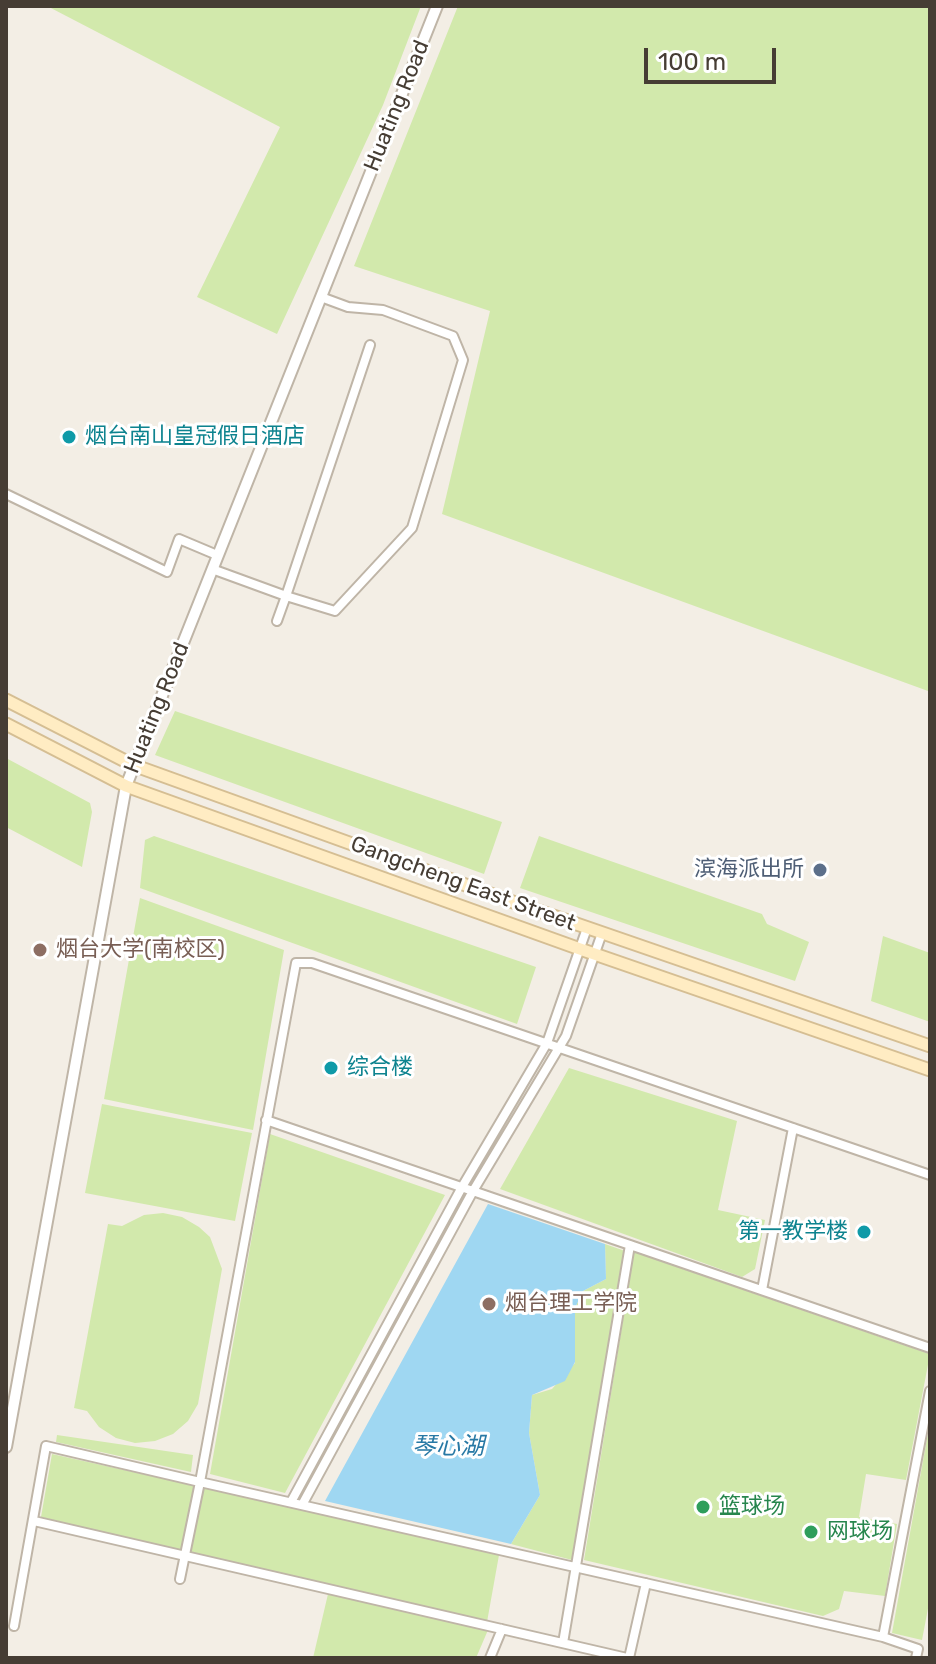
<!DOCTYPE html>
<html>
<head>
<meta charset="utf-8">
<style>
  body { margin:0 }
  #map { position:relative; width:936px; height:1664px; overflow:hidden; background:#f3eee5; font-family:Rubik,sans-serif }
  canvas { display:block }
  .frame { position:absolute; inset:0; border:8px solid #463d34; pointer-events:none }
  .scale { position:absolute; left:644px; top:48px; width:132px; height:36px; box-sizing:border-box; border:4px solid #463d34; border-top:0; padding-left:10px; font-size:24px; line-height:28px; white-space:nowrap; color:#463d34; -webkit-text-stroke:6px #fff; paint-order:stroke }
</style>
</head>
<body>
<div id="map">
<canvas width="936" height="1664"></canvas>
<div class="frame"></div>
<div class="scale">100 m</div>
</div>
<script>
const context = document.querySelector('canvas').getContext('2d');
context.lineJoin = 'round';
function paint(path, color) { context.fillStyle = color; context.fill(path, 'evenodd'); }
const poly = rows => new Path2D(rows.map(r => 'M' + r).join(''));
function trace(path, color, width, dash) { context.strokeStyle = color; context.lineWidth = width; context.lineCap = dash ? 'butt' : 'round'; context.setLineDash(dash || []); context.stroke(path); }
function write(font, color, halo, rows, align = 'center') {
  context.font = font + ' Rubik,"Noto Sans SC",sans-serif'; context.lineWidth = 6; context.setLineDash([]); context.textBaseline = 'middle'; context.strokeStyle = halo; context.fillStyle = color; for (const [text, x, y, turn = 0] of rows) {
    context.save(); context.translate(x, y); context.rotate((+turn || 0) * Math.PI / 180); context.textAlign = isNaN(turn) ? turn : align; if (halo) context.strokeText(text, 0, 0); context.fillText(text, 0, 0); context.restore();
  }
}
paint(poly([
  [47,6,421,6,383,105,277,334,197,297,280,127],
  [458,6,930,6,928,691,442,514,490,311,354,266],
  [175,711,502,822,484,874,155,755],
  [6,758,90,803,92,812,82,867,6,827],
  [154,836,536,967,517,1024,140,888,145,840],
  [539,836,762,914,767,924,809,942,795,981,520,888],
  [140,898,284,950,253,1130,104,1099],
  [883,936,930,953,930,1022,871,1001],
  [569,1068,737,1121,718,1210,765,1220,755,1269,742,1277,500,1189],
  [102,1104,252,1133,235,1221,85,1193],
  [270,1134,445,1195,285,1493,210,1474],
  [163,1213,182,1217,199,1227,210,1237,222,1269,198,1404,188,1421,173,1434,155,1441,135,1443,116,1438,99,1427,87,1411,74,1408,108,1224,122,1226,144,1215],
  [605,1244,625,1251,572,1560,511,1544,540,1495,529,1433,532,1395,552,1389,575,1363,575,1308,583,1291,606,1279],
  [634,1252,930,1354,906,1480,866,1474,859,1517,897,1524,885,1596,844,1591,839,1609,823,1616,584,1560],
  [930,1422,930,1598,922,1640,892,1633],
  [57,1435,193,1455,191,1472,56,1442],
  [52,1454,196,1486,182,1552,41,1517],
  [204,1488,499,1555,487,1622,190,1553],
  [328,1594,488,1630,476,1658,313,1658]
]), '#d2e9ac');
paint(poly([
  [488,1204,605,1244,606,1279,583,1291,575,1308,575,1362,565,1381,532,1395,529,1433,540,1495,511,1544,325,1501]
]), '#9fd7f2');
const minor = poly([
  [321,297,348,307,383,310,453,336,463,360,412,528,335,611,286,596,370,345],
  [6,494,167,572,179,539,217,555],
  [212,569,286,596,277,621],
  [266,1120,930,1348],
  [930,1175,312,963,296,963,200,1482,883,1637,930,1391],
  [762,1290,793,1128],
  [291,1502,462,1187,547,1043,587,928],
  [302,1505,473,1191,566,1036,602,933],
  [34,1521,627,1658],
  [14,1626,46,1446,200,1482,180,1579],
  [883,1637,918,1649,916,1658],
  [563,1643,630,1245],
  [490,1658,502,1629],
  [629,1658,646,1583]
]);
const tertiary = poly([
  [6,1447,126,786,437,6]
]);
const secondary = poly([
  [6,700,133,765,510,901,930,1046],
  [6,724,126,786,580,949,930,1070]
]);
trace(minor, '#bfb5a7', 12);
trace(tertiary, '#bfb5a7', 14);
trace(secondary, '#d5be93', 15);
trace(minor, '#fff', 8);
trace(tertiary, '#fff', 10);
trace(secondary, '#ffecc3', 11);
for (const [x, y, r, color] of [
  [69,437,8,"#0f9aa8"],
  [820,870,8,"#5c6f8a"],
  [40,950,8,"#8d6e63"],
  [331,1068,8,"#0f9aa8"],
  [864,1232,8,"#0f9aa8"],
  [489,1304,8,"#8d6e63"],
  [703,1507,8,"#2e9e5b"],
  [811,1532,8,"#2e9e5b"]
]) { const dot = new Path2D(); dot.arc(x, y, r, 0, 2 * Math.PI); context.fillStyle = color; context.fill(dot); trace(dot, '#fff', 3); }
write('22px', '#463d34', '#fff', [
  ["Huating Road",397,106,-68],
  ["Huating Road",157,708,-68],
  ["Gangcheng East Street",463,884,20]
]);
write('22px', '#0d838f', '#fff', [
  ["烟台南山皇冠假日酒店",85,437],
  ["综合楼",347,1068],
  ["第一教学楼",848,1232,"right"]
], 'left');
write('22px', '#4e5e75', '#fff', [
  ["滨海派出所",804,870]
], 'right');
write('22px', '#785e54', '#fff', [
  ["烟台大学(南校区)",56,950],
  ["烟台理工学院",505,1304]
], 'left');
write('22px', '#27864d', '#fff', [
  ["篮球场",719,1507],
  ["网球场",827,1532]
], 'left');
write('italic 24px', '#2879a5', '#fff', [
  ["琴心湖",448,1447]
]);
</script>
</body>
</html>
